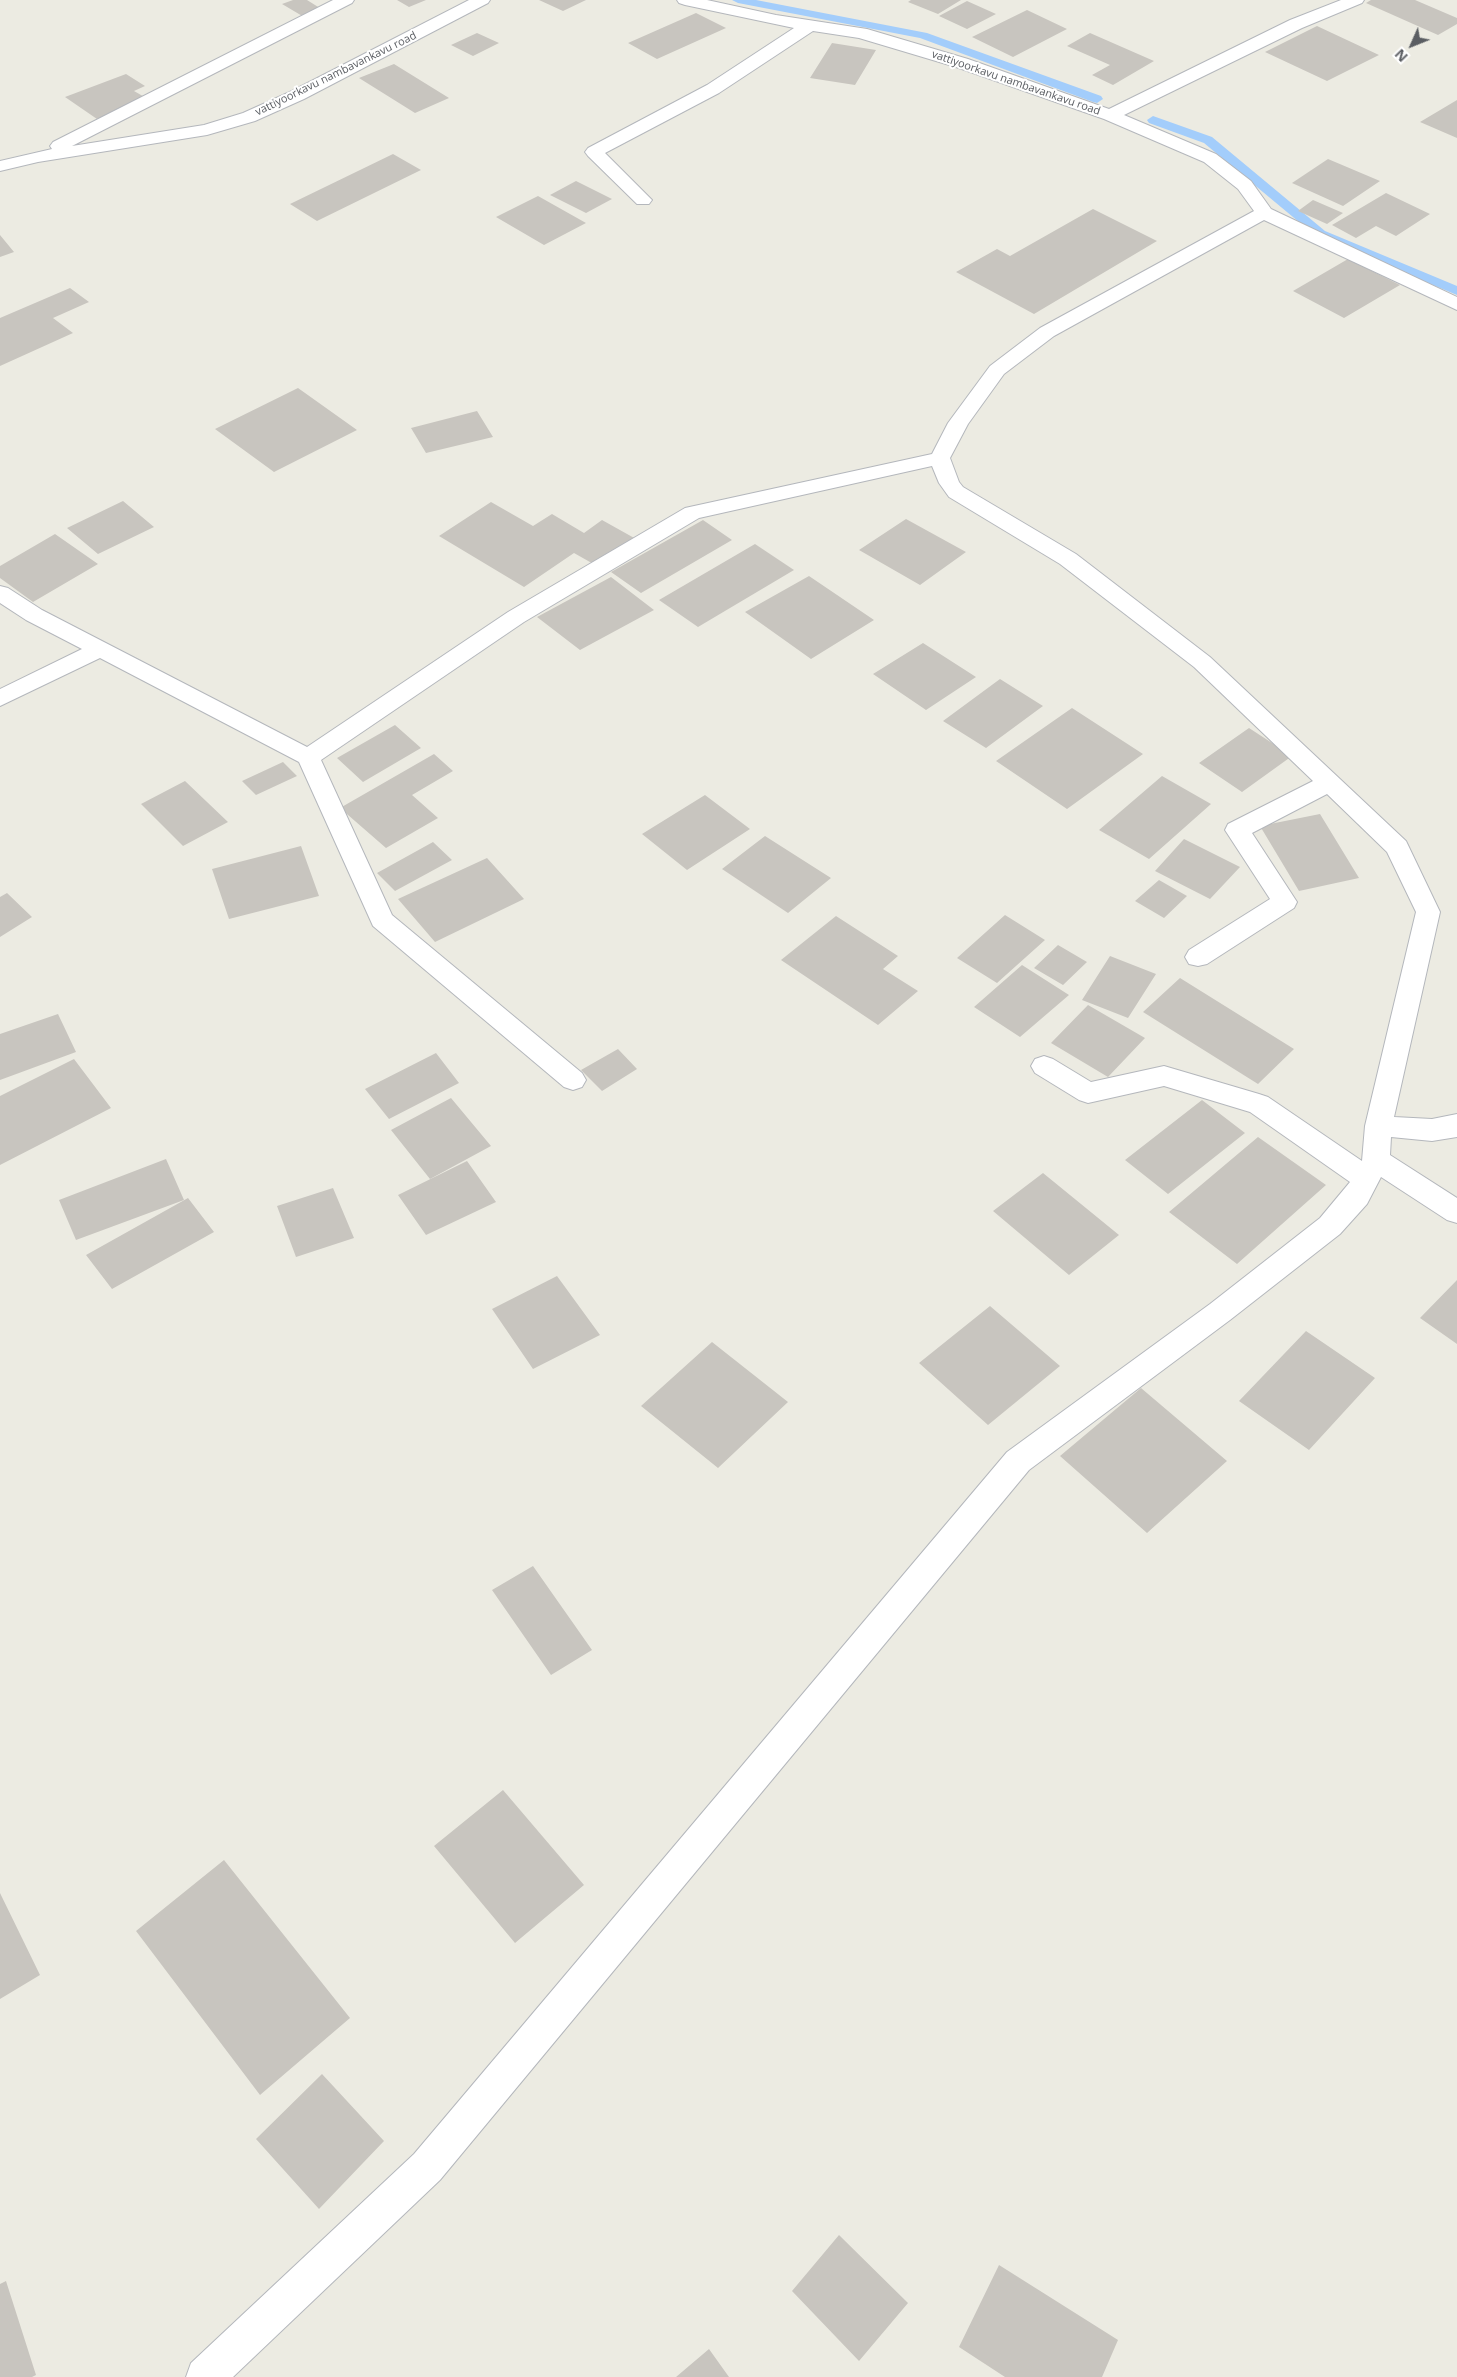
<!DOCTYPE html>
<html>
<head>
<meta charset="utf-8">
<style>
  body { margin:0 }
  #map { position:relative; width:1457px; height:2377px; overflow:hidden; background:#ecebe2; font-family:"Open Sans",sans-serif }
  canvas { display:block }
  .north { position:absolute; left:1387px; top:20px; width:50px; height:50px; -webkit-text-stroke:4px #fff; paint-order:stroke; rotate:226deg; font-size:14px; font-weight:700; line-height:20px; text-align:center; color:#5a5d62 }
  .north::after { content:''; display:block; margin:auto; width:18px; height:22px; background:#5a5d62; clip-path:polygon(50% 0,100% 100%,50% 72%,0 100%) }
</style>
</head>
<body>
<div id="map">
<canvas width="1457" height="2377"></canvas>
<div class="north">N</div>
</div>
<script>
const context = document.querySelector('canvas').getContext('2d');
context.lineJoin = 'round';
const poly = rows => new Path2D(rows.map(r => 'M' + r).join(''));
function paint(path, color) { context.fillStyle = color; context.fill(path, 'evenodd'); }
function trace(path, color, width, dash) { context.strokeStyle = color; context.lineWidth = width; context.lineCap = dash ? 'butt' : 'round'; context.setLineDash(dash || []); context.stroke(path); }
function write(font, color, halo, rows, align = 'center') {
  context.font = font + ' "Open Sans",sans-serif'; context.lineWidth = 4; context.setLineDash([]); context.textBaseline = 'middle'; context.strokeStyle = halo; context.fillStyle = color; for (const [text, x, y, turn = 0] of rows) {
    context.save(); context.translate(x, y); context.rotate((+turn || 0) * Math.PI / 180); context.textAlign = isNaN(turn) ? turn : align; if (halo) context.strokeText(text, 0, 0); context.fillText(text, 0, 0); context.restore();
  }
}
paint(poly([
  [732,0,756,0,927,33,1101,96,1103,99,1097,103,1093,102,920,38,738,3,732,0],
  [1153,116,1212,137,1325,231,1457,286,1457,295,1317,237,1204,143,1149,123,1147,120,1153,116]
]), '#a3cdfb');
paint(poly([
  [293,0,307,0,323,10,304,17,282,4],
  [397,0,426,0,409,7],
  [539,0,586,0,563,11],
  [911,0,961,0,938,14,908,2],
  [1371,0,1415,0,1457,18,1457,24,1438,35,1366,3],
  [967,1,996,14,967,29,939,16],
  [1027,10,1067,29,1013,57,972,37],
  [696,13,726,28,657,59,628,43],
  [1317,26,1379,55,1327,81,1265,52],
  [477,33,499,43,473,56,451,45],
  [1090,33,1154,61,1113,85,1092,75,1110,65,1067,46],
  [832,43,876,50,855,85,810,78],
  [394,64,449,98,415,113,359,78],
  [126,74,145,86,134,91,148,99,97,119,65,97],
  [1457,100,1457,138,1420,122],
  [393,154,421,170,317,221,290,204],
  [1328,159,1380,181,1343,206,1292,183],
  [576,181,612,199,586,213,550,195],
  [1386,193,1430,214,1396,236,1376,226,1356,238,1332,225],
  [538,196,586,223,544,245,496,217],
  [1313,200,1343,213,1327,224,1298,211],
  [1093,209,1157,241,1034,314,956,272,997,249,1010,256],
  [0,235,14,252,0,257],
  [1348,259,1400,285,1344,318,1293,291],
  [70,288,89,302,53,318,73,333,0,366,0,318],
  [298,388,357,430,274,472,215,429],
  [477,411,493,437,426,453,411,428],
  [123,501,154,527,98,554,67,528],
  [491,502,533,526,552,514,584,533,602,520,636,539,597,566,574,553,524,587,439,536],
  [906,519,966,552,920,585,859,550],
  [703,520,732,540,641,593,611,572],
  [55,534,98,564,33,602,0,578,0,566],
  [755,544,794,570,698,627,659,600],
  [809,576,874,620,811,659,745,612],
  [611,577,654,610,580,650,537,617],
  [923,643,976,677,926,710,873,674],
  [1000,679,1043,706,986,748,943,721],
  [1072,708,1143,754,1067,809,996,761],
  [395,725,421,748,363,782,337,758],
  [1249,728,1292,756,1242,792,1199,763],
  [434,754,453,771,412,795,438,818,386,848,340,808],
  [283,762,297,776,256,795,242,781],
  [1162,776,1211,804,1149,859,1099,830],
  [185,781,228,822,183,846,141,804],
  [705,795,750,829,687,870,642,834],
  [1320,814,1359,878,1299,891,1260,826],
  [765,836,831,878,788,913,722,869],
  [1184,839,1240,867,1210,899,1155,871],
  [433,842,452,860,395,891,377,873],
  [301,846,319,896,229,919,212,869],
  [487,858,524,899,435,942,398,899],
  [1159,880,1187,896,1164,918,1135,901],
  [7,893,32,917,0,937,0,897],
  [1005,915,1045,940,997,983,957,958],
  [836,916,898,956,883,969,918,991,878,1025,781,960],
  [1058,945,1087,962,1063,985,1034,968],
  [1110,956,1156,974,1128,1018,1082,1000],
  [1022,965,1069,995,1020,1037,974,1007],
  [1180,978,1294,1049,1258,1084,1143,1012],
  [1088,1005,1145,1038,1108,1077,1051,1043],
  [58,1014,76,1052,0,1080,0,1034],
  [618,1049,637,1069,602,1091,581,1070],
  [436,1053,459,1083,389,1119,365,1089],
  [74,1059,111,1108,0,1165,0,1096],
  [451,1098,491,1146,430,1179,391,1130],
  [1202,1100,1245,1133,1168,1194,1125,1160],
  [1258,1137,1326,1185,1237,1264,1169,1212],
  [166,1159,184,1200,76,1240,59,1200],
  [467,1161,496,1202,426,1235,398,1195],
  [1043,1173,1119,1235,1069,1275,993,1211],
  [333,1188,354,1238,296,1257,277,1206],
  [188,1198,214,1232,112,1289,86,1255],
  [557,1276,600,1335,533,1369,492,1309],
  [1457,1280,1457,1344,1420,1318],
  [990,1306,1060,1366,988,1425,919,1363],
  [1306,1331,1375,1378,1309,1450,1239,1401],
  [712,1342,788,1402,718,1468,641,1406],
  [1141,1388,1227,1461,1147,1533,1060,1456],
  [533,1566,592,1650,551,1675,492,1590],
  [503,1790,584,1885,515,1943,434,1846],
  [224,1860,350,2018,260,2095,136,1931],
  [0,1893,40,1975,0,1999],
  [322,2074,384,2141,319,2209,256,2139],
  [839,2235,908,2303,859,2361,792,2291],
  [999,2265,1118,2340,1102,2377,1005,2377,959,2347],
  [6,2281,36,2375,32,2377,0,2377,0,2284],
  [709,2349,729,2377,676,2377]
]), '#c8c5bf');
const minor = poly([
  [333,0,354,0,352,3,72,146,204,125,243,113,292,91,469,0,490,0,488,3,304,99,255,121,207,135,38,162,0,171,0,161,52,149,50,146,53,142,333,0],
  [677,0,707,0,776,15,867,29,968,59,1109,109,1290,20,1341,0,1364,0,1362,3,1302,28,1124,115,1216,154,1251,181,1271,209,1457,297,1457,310,1264,220,1054,336,1004,374,968,424,950,458,959,482,963,487,1076,554,1210,657,1406,841,1440,912,1394,1117,1432,1119,1457,1114,1457,1137,1432,1141,1391,1137,1390,1155,1457,1198,1457,1223,1447,1220,1381,1177,1367,1204,1340,1234,1230,1320,1029,1470,440,2180,233,2377,186,2377,191,2363,414,2154,1007,1452,1210,1304,1320,1218,1350,1182,1250,1112,1164,1086,1088,1103,1079,1100,1035,1073,1031,1066,1035,1059,1044,1056,1053,1059,1091,1082,1164,1066,1259,1094,1268,1097,1362,1161,1365,1126,1416,912,1387,852,1327,794,1252,833,1297,902,1294,908,1207,964,1198,966,1189,964,1185,957,1189,950,1270,899,1225,830,1228,824,1313,781,1194,667,1060,564,949,497,939,483,932,466,699,518,524,622,321,760,392,915,582,1073,586,1080,582,1087,573,1090,564,1087,373,926,299,762,100,658,0,706,0,689,82,649,26,620,0,603,0,586,8,588,42,610,307,747,508,612,685,508,932,454,948,423,990,366,1040,328,1254,211,1238,189,1204,162,1104,119,956,67,859,38,813,31,719,93,605,153,652,200,649,204,637,204,588,156,585,152,588,148,707,85,794,28,685,5,679,3,677,0]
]);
trace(minor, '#b4b7bc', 2);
paint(minor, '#fff');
write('11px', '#5a5d62', '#fff', [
  ["vattiyoorkavu nambavankavu road",336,74,-26],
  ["vattiyoorkavu nambavankavu road",1016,83,19]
]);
</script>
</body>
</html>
